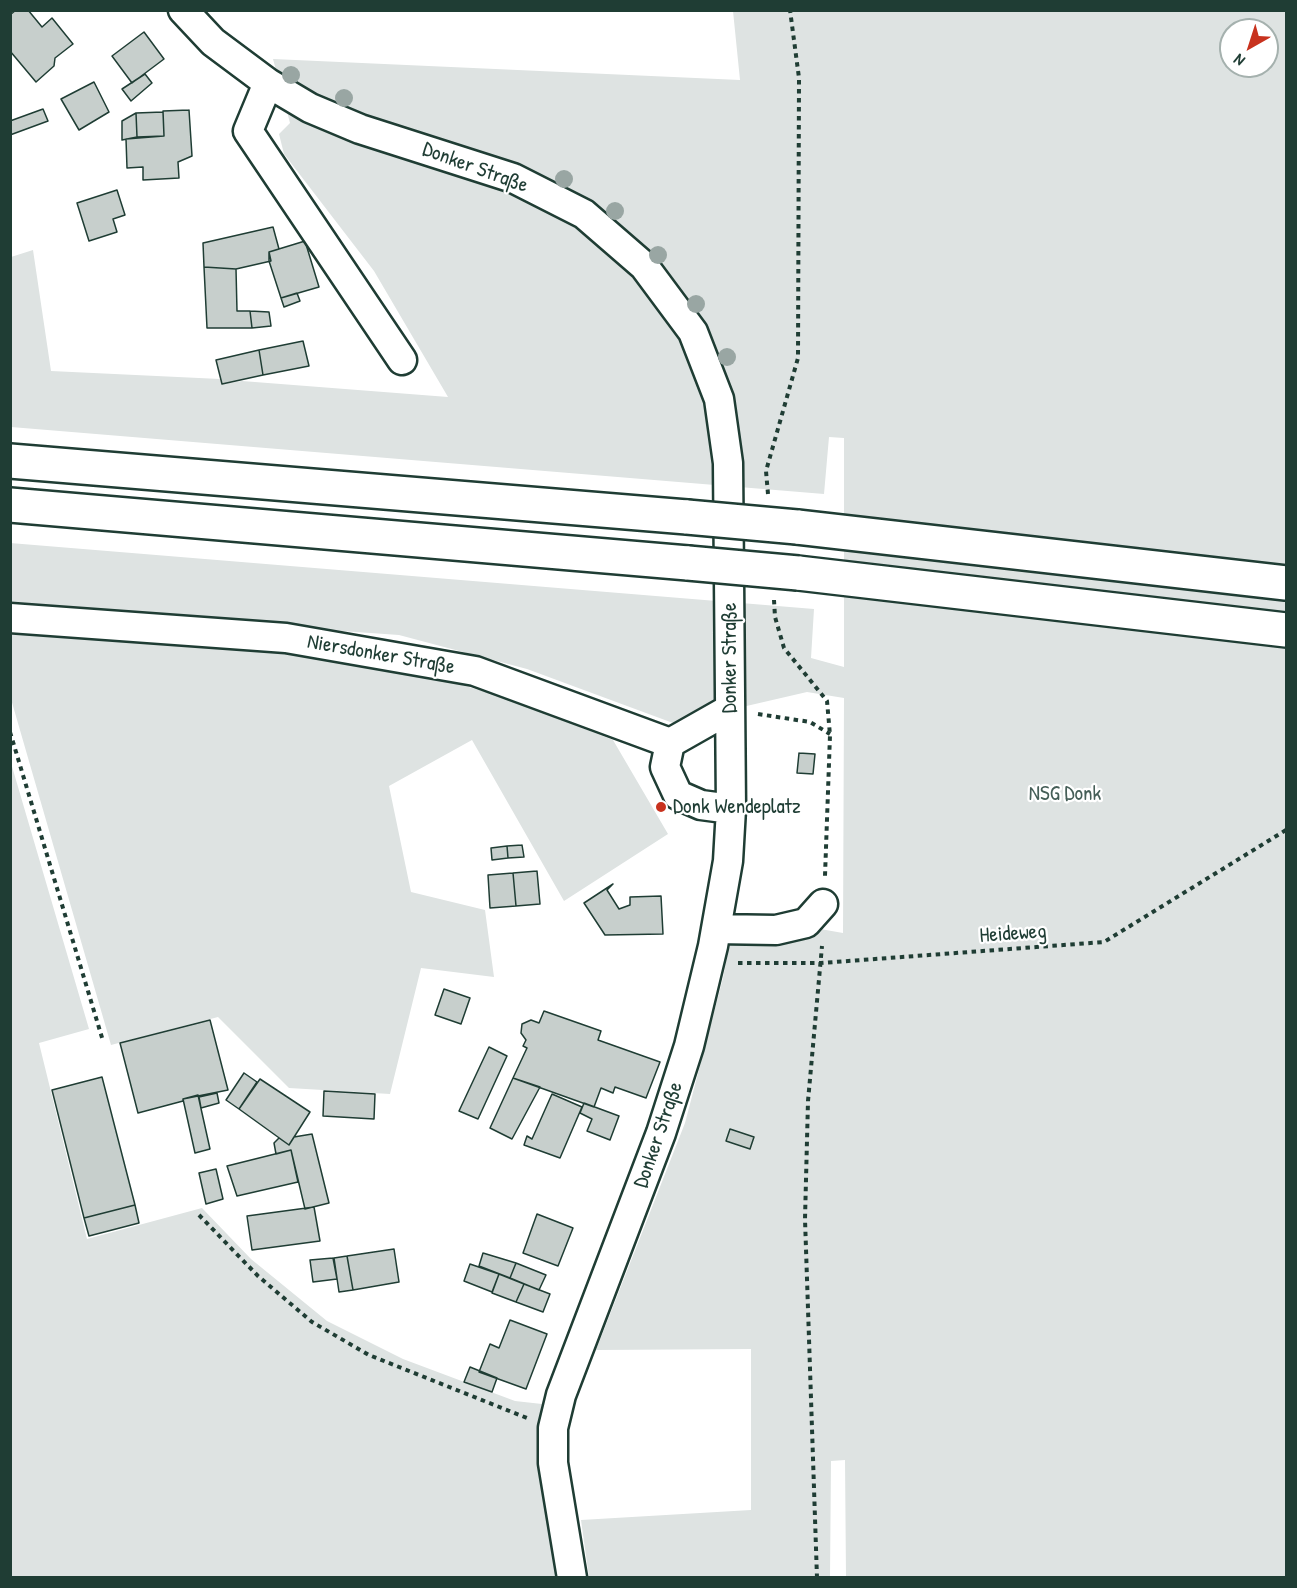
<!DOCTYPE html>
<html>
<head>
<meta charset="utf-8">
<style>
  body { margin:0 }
  #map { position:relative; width:1297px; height:1588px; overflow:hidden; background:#fff; font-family:"Patrick Hand",sans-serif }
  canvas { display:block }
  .frame { position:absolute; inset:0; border:12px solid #1f3d34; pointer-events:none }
  .north { position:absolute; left:1219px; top:18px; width:60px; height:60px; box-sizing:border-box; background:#fff; border:2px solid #a5b1ae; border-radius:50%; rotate:219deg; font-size:16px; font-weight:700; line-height:24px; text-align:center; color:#1f3d34 }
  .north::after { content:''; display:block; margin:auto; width:21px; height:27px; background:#c8321e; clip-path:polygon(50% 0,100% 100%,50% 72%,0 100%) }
</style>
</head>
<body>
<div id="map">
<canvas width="1297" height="1588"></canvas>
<div class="frame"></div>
<div class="north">N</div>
</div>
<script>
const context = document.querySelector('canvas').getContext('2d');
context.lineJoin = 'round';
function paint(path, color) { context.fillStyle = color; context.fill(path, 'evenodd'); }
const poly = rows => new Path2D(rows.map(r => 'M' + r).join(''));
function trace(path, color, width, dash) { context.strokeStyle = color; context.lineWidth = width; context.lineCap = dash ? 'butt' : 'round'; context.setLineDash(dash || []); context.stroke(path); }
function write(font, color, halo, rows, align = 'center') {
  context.font = font + ' "Patrick Hand",sans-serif'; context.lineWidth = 4.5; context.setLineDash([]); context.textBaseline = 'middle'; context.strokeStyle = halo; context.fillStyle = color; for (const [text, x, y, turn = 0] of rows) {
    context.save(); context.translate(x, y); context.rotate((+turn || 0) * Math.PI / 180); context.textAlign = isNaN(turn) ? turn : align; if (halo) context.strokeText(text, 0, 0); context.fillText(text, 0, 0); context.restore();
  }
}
paint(poly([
  [733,11,1286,11,1286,1577,846,1577,845,1460,831,1461,830,1577,589,1577,581,1520,751,1510,751,1349,596,1350,685,1123,723,978,735,914,843,933,844,698,807,692,673,723,527,669,399,635,11,608,10,543,814,609,811,658,844,667,844,438,829,437,824,494,11,427,11,257,33,250,51,371,220,379,222,384,242,381,448,397,374,271,284,154,279,134,290,123,273,59,740,80],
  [1231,30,1267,30,1267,66,1231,66],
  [11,627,264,644,434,677,503,697,613,740,668,834,564,901,472,740,389,786,411,892,485,910,494,977,421,968,390,1094,289,1088,218,1017,111,1045,11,699],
  [11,763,89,1029,39,1043,87,1239,202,1208,251,1259,327,1321,403,1359,515,1401,542,1404,539,1454,558,1577,11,1577]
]), '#dee3e2');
const building = poly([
  [16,10,28,10,42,27,52,18,73,44,55,58,54,66,36,82,10,51,10,15,16,10],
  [144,32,164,59,132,83,112,56,144,32],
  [145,74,152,83,131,101,122,89,145,74],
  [94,82,109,112,79,130,61,99,94,82],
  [43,109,48,121,10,135,10,121,43,109],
  [189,110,192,156,178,162,179,178,143,180,143,167,127,168,126,139,164,136,163,111,189,110],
  [163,112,164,136,137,137,136,113,163,112],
  [136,113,137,137,122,140,122,121,136,113],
  [117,190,125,215,113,219,117,232,89,241,77,203,117,190],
  [273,227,279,249,269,252,271,261,236,269,204,267,203,243,273,227],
  [305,241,319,287,281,298,269,261,269,252,305,241],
  [204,267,236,269,237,311,250,311,252,328,207,328,204,267],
  [297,293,300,301,284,307,281,298,297,293],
  [250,311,269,312,271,326,252,328,250,311],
  [303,341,309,366,263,375,259,350,303,341],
  [259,350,263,375,222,384,216,360,259,350],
  [799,753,815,754,813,774,797,773,799,753],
  [522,845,524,857,508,858,507,846,522,845],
  [507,846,508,858,492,860,491,848,507,846],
  [537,871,540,904,516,906,513,873,537,871],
  [513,873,516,906,490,908,488,875,513,873],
  [613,884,607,890,619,909,630,905,630,897,661,896,663,934,605,935,584,903,613,884],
  [444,989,470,998,461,1024,435,1015,444,989],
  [544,1011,601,1031,598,1040,660,1062,646,1098,615,1087,613,1093,601,1088,594,1107,513,1078,527,1048,523,1046,526,1040,521,1033,522,1024,531,1020,539,1023,544,1011],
  [210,1020,228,1090,183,1099,183,1101,138,1113,120,1043,210,1020],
  [489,1047,507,1056,478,1119,459,1111,489,1047],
  [244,1073,257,1082,239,1109,226,1100,244,1073],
  [102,1077,135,1205,84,1218,52,1090,102,1077],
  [513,1078,540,1087,512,1139,490,1128,513,1078],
  [260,1079,310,1112,289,1145,239,1109,260,1079],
  [324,1091,375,1094,374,1119,323,1116,324,1091],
  [217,1093,219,1103,201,1108,199,1097,217,1093],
  [552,1094,582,1107,560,1158,524,1145,527,1136,532,1139,552,1094],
  [198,1095,210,1149,195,1153,183,1099,198,1095],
  [584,1103,619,1116,610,1140,587,1131,592,1119,580,1113,584,1103],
  [730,1129,754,1137,750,1149,726,1141,730,1129],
  [312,1134,329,1203,305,1209,291,1150,276,1154,274,1143,279,1138,289,1145,294,1137,312,1134],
  [291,1150,298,1182,237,1196,227,1166,291,1150],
  [216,1169,223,1199,206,1204,199,1173,216,1169],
  [135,1205,139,1223,89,1236,84,1218,135,1205],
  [314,1207,320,1241,252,1250,247,1216,314,1207],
  [537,1214,573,1228,558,1266,523,1253,537,1214],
  [394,1249,399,1282,353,1290,347,1256,394,1249],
  [483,1253,516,1263,510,1278,479,1266,483,1253],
  [347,1256,353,1290,339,1292,334,1258,347,1256],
  [333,1258,337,1279,313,1282,310,1260,333,1258],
  [516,1263,546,1275,539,1290,510,1278,516,1263],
  [470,1264,499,1274,492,1292,464,1281,470,1264],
  [499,1274,524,1284,516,1302,492,1293,499,1274],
  [524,1284,550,1294,543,1312,516,1302,524,1284],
  [510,1320,547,1334,526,1389,479,1372,490,1344,499,1348,510,1320],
  [470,1367,497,1378,492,1392,464,1382,470,1367]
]);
paint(building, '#c7cfcc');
trace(building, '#1f3d34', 1.5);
const minor = poly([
  [183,10,213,42,268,83,310,108,360,129,513,178,584,214,644,266,693,332,719,399,728,463,731,809,728,861,713,946,689,1046,661,1133,561,1395,553,1428,553,1463,572,1578],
  [268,83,248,131,402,360],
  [10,618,286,638,475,671,670,743],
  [670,743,665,767,678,795,701,805,731,809],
  [670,743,730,709],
  [716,929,776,930,806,923,823,904]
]);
const highway = poly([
  [10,461,687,517],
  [10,505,688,563],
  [797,527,1286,583],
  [798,573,1286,630]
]);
trace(minor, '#1f3d34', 33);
trace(highway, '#1f3d34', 38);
trace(poly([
  [768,494,766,471,798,358,799,78,790,10],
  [774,600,775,617,784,648,827,701,830,735,825,876],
  [758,714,810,722,830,734],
  [10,732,103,1041],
  [738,963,821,963,1104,942,1286,830],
  [199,1215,258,1276,312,1322,369,1355,527,1418],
  [817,1578,805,1219,808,1101,822,946]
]), '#1f3d34', 4, [4.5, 4.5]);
trace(minor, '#fff', 28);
trace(highway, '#fff', 33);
const highwayBridge = poly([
  [687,517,797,527],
  [688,563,798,573]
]);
trace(highwayBridge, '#1f3d34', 38, []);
trace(highwayBridge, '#fff', 33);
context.fillStyle = '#99a6a3';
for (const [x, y] of [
  [291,75],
  [344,98],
  [564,179],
  [615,211],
  [658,255],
  [696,304],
  [727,357]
]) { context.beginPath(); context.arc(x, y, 9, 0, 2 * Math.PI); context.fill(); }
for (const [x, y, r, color] of [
  [661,807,6,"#c8321e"]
]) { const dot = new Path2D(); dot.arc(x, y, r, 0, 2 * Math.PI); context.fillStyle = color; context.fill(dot); trace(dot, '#fff', 2); }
write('21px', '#1f3d34', '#fff', [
  ["Donker Straße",475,168,20],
  ["Niersdonker Straße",381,655,10],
  ["Donker Straße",730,658,-90],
  ["Heideweg",1013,934,-4],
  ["Donker Straße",659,1135,-71]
]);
write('21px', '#455e57', '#fff', [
  ["NSG Donk",1065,794]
]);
write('21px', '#1f3d34', '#fff', [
  ["Donk Wendeplatz",673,807]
], 'left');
</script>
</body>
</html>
